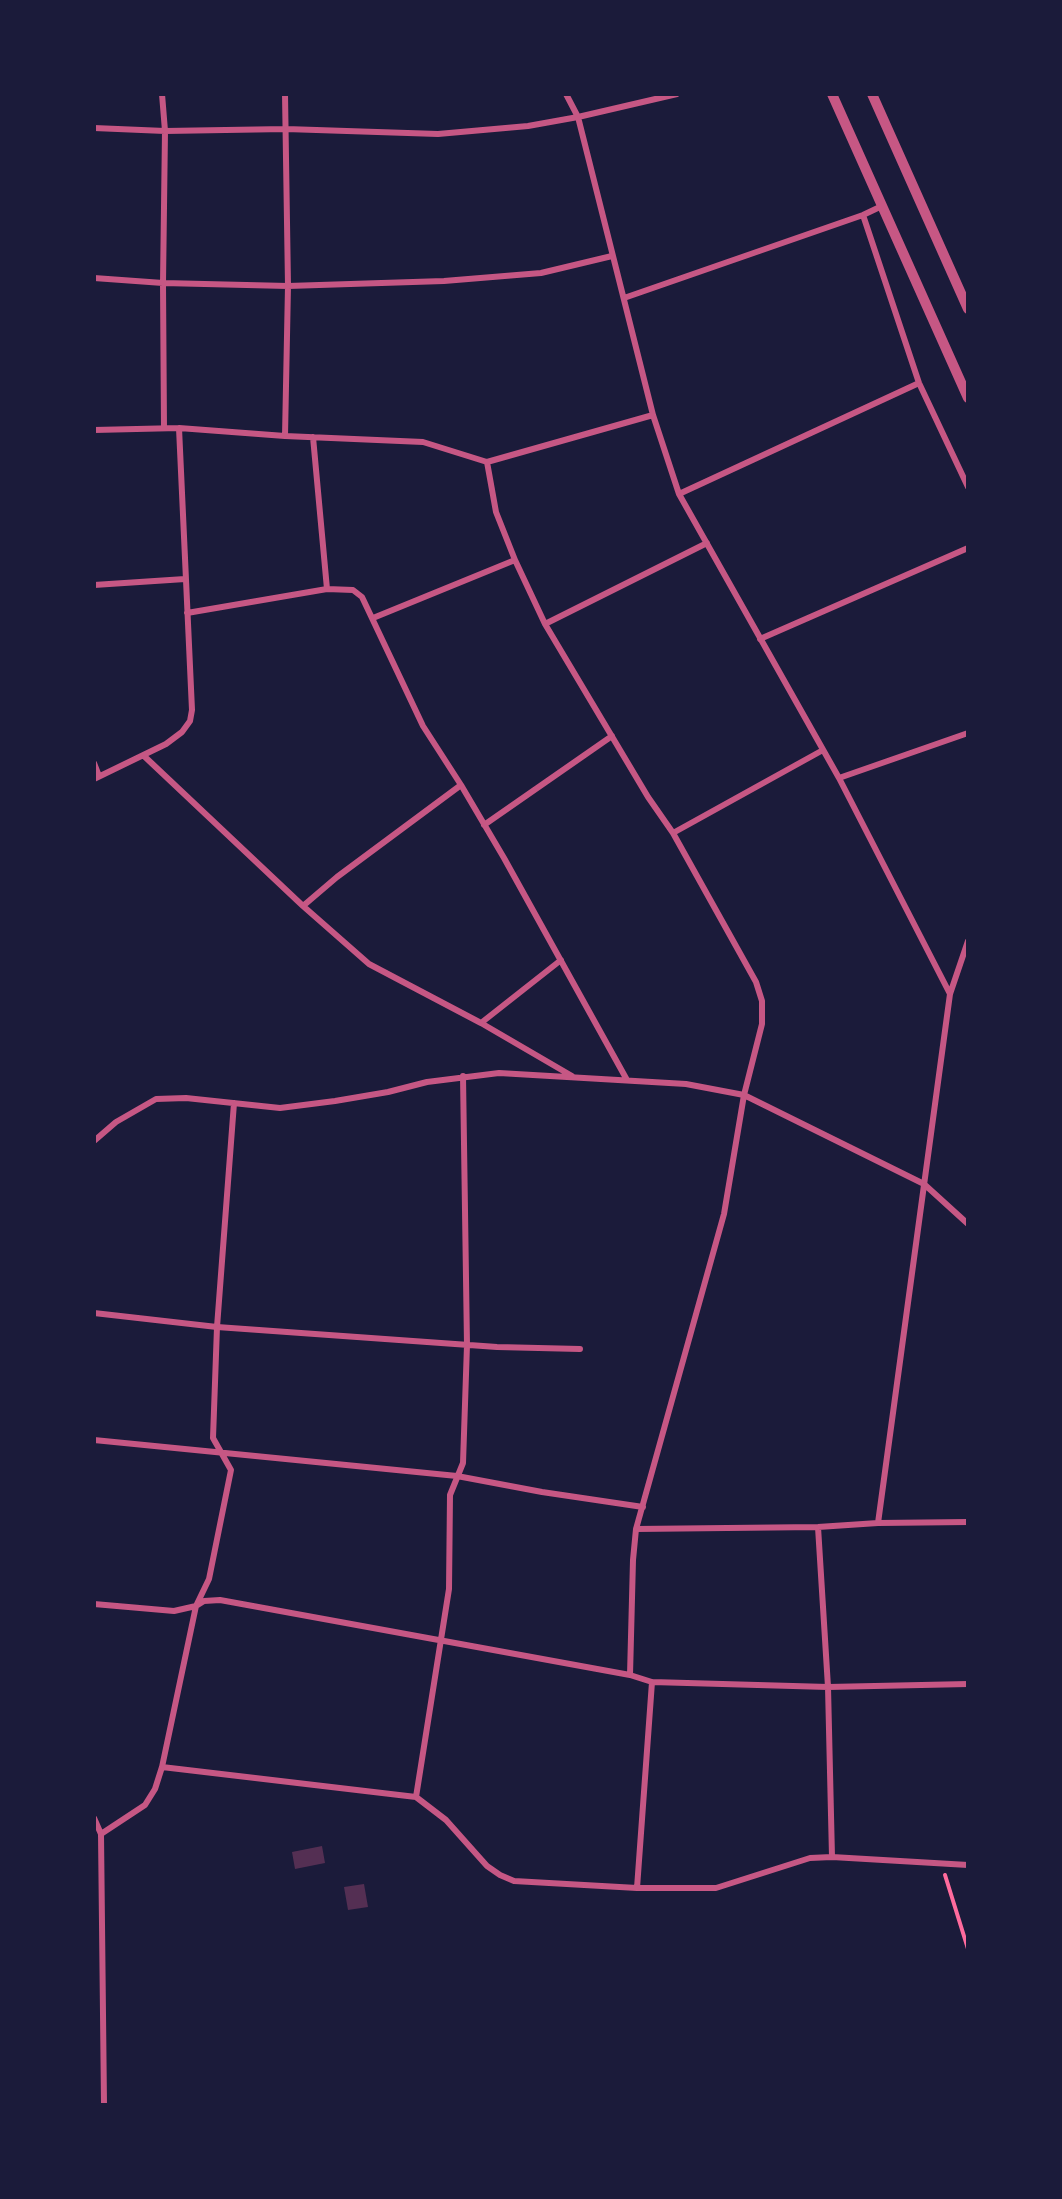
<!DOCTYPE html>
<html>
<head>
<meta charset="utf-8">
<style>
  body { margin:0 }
  #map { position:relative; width:1062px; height:2199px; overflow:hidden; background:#1b1b3a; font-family:"Public Sans",sans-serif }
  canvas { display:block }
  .frame { position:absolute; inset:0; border:96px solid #1b1b3a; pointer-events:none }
</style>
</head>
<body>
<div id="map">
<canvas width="1062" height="2199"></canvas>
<div class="frame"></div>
</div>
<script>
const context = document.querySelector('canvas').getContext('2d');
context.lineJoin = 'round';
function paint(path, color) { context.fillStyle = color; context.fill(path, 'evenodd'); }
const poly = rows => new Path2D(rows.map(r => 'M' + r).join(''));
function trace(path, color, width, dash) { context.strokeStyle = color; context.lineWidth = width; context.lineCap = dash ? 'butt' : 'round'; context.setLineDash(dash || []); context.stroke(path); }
paint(poly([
  [322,1846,325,1863,295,1869,292,1852],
  [364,1884,368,1907,348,1910,344,1887]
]), '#542f53');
trace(poly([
  [945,1875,968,1949]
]), '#ff6b9d', 4);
trace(poly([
  [162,94,165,131,163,283,164,428],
  [285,94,288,286,285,436],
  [566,94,578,117,653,415,679,494,839,778,950,994,968,941],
  [94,128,165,131,286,129,438,134,528,126,578,117,677,94],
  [863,215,919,383,968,487],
  [94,278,163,283,288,286,444,281,541,273,612,256],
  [624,298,863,215,882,206],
  [94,430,179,428,285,436,423,442,487,462,653,415],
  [313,437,327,589],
  [487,462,496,512,515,560,545,624,648,797,673,833,756,982,762,1001,762,1024,744,1095,724,1214,636,1529,633,1560,630,1675],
  [679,494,919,383],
  [94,585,185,579],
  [187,613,327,589,353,590,362,597,423,726,461,785,504,858,627,1080],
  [373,618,515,560],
  [545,624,707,543],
  [760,639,968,548],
  [144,756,303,906],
  [94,763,99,776],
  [839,778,968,733],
  [94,779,166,744,182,732,190,721,192,710,179,428],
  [461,785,337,877,303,906,369,964,481,1023,572,1076],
  [484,825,612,736],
  [673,833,823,750],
  [481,1023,561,960],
  [94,1141,116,1122,156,1099,186,1098,280,1108,335,1101,388,1092,427,1082,499,1073,686,1084,744,1095,924,1184,968,1224],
  [94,1313,217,1327,497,1347,580,1349],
  [94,1440,457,1476,542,1492,643,1507],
  [878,1523,950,994],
  [818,1527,828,1687,832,1857],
  [636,1529,818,1527,878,1523,968,1522],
  [94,1604,174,1611,196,1606,204,1601,220,1600,630,1675,652,1682,828,1687,968,1684],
  [162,1767,416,1797,446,1820,487,1866,500,1875,514,1881,637,1888,716,1888,810,1858,832,1857,968,1865],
  [416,1797,449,1589,450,1495,463,1463,467,1345,463,1076],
  [94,1818,101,1834,104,2104],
  [101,1834,145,1805,155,1789,162,1767,196,1606,209,1579,231,1470,213,1438,217,1327,234,1103],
  [637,1888,652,1682]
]), '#c65784', 6);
trace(poly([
  [832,94,968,398],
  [872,94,968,309]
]), '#c65784', 10);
</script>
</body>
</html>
